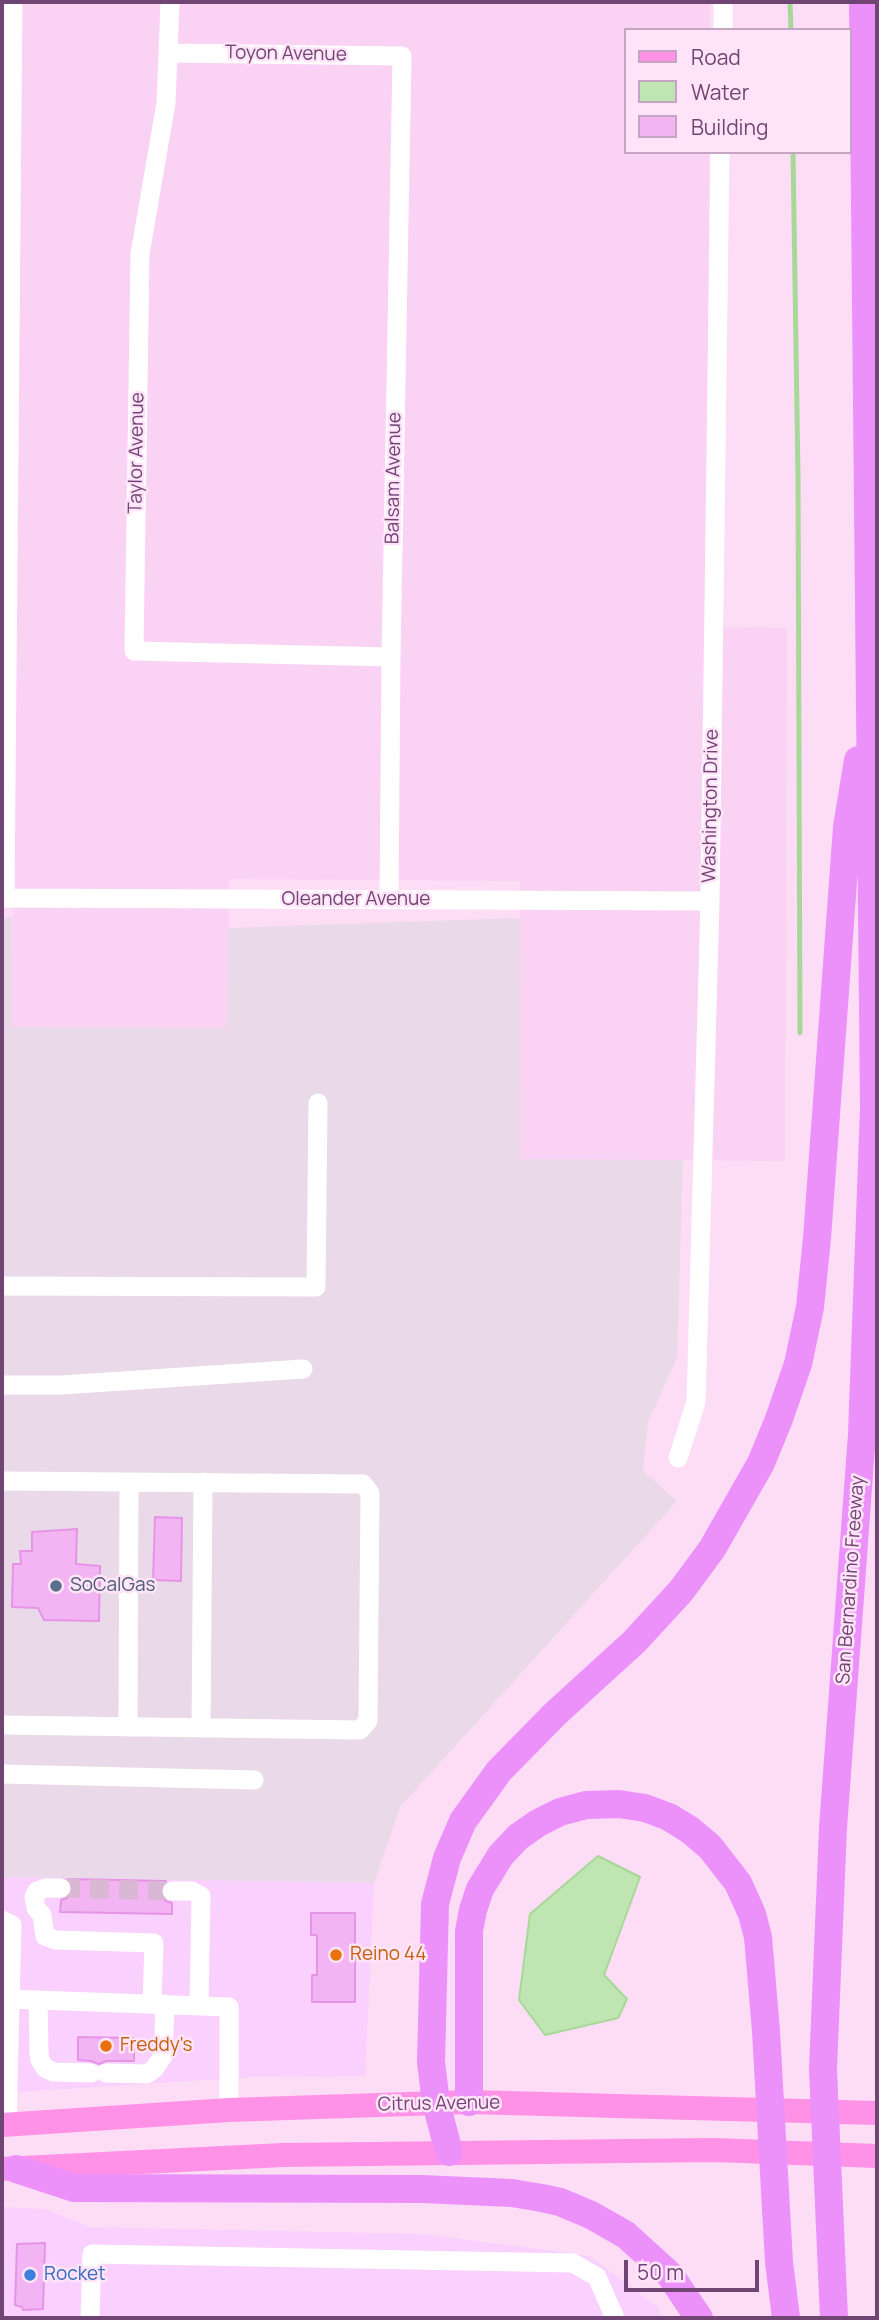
<!DOCTYPE html>
<html>
<head>
<meta charset="utf-8">
<style>
  body { margin:0 }
  #map { position:relative; width:879px; height:2320px; overflow:hidden; background:#fdddf6; font-family:Manrope,sans-serif }
  canvas { display:block }
  .frame { position:absolute; inset:0; border:4px solid #714573; pointer-events:none }
  .legend { position:absolute; left:624px; top:28px; width:228px; height:126px; box-sizing:border-box; background:#ffe4f9; border:2px solid #c6a4c3; margin:0; padding:9px 12px; list-style:none; font-size:21px; color:#714573 }
  .legend li { display:flex; align-items:center; gap:14px; height:35px }
  .legend b { width:35px; border:2px solid #c6a4c3 }
  .scale { position:absolute; left:624px; top:2260px; width:135px; height:32px; box-sizing:border-box; border:4px solid #714573; border-top:0; padding-left:9px; font-size:21px; line-height:24px; white-space:nowrap; color:#714573; -webkit-text-stroke:5px #ffe4f9; paint-order:stroke }
</style>
</head>
<body>
<div id="map">
<canvas width="879" height="2320"></canvas>
<div class="frame"></div>
<ul class="legend">
<li><b style="height:9px;background:#ff92e6"></b>Road</li>
<li><b style="height:19px;background:#bfe6b2"></b>Water</li>
<li><b style="height:19px;background:#f3b4f3"></b>Building</li>
</ul>
<div class="scale">50 m</div>
</div>
<script>
const context = document.querySelector('canvas').getContext('2d');
context.lineJoin = 'round';
function paint(path, color) { context.fillStyle = color; context.fill(path, 'evenodd'); }
const poly = rows => new Path2D(rows.map(r => 'M' + r).join(''));
function trace(path, color, width, dash) { context.strokeStyle = color; context.lineWidth = width; context.lineCap = dash ? 'butt' : 'round'; context.setLineDash(dash || []); context.stroke(path); }
function write(font, color, halo, rows, align = 'center') {
  context.font = font + ' Manrope,sans-serif'; context.lineWidth = 5; context.setLineDash([]); context.textBaseline = 'middle'; context.strokeStyle = halo; context.fillStyle = color; for (const [text, x, y, turn = 0] of rows) {
    context.save(); context.translate(x, y); context.rotate((+turn || 0) * Math.PI / 180); context.textAlign = isNaN(turn) ? turn : align; if (halo) context.strokeText(text, 0, 0); context.fillText(text, 0, 0); context.restore();
  }
}
paint(poly([
  [2,2,710,2,709,30,625,30,625,152,709,152,707,627,787,628,785,1161,519,1159,520,881,229,879,228,1028,12,1027,13,875,2,875]
]), '#fad2f3');
paint(poly([
  [2,1877,241,1879,374,1883,365,2076,253,2077,2,2093],
  [2,2207,45,2209,89,2227,424,2234,590,2256,659,2308,661,2318,2,2318]
]), '#f9d0fe');
paint(poly([
  [12,917,12,1027,227,1028,228,928,520,918,519,1159,683,1160,677,1358,648,1422,643,1471,677,1501,400,1807,374,1883,2,1877,2,918]
]), '#eadae9');
const water = poly([
  [598,1856,640,1877,604,1975,627,1999,618,2018,545,2035,519,2000,530,1914,598,1856]
]);
paint(water, '#bfe6b2');
trace(water, '#a8d898', 2);
trace(poly([
  [790,2,791,30],
  [793,152,798,477,800,1033]
]), '#a8d898', 5);
const building = poly([
  [155,1517,182,1518,181,1581,153,1580,155,1517],
  [77,1529,76,1564,100,1566,99,1621,44,1620,38,1608,12,1607,13,1564,21,1564,20,1551,32,1551,32,1532,77,1529],
  [69,1879,166,1881,161,1886,160,1892,165,1901,172,1903,172,1914,60,1912,61,1900,68,1898,73,1889,69,1879],
  [311,1913,355,1913,355,2002,312,2002,312,1975,317,1975,317,1935,311,1935,311,1913],
  [78,2037,134,2038,134,2061,106,2061,99,2064,91,2061,78,2060,78,2037],
  [45,2243,43,2309,23,2310,22,2307,15,2305,17,2244,45,2243]
]);
paint(building, '#f3b4f3');
trace(building, '#e594e6', 2);
trace(poly([
  [61,1888,172,1891]
]), '#dab7d5', 19, [19, 10]);
trace(poly([
  [170,2,166,103,140,254,134,651,391,657],
  [723,30,723,2],
  [169,53,402,56,391,657,389,900],
  [2,898,710,901],
  [5,898,13,2],
  [2,1286,316,1287,318,1103],
  [2,1385,62,1385,303,1369],
  [678,1458,696,1402,710,901,720,152],
  [2,1481,363,1484,370,1493,368,1721,360,1730,2,1725],
  [128,1727,129,1482],
  [201,1728,203,1482],
  [2,1774,254,1780],
  [61,1888,46,1888,37,1891,34,1897,36,1908,42,1915,45,1936,56,1940,154,1943,152,2004],
  [172,1891,192,1891,201,1896,199,2006],
  [2,1920,12,1925,7,2125],
  [9,1999,229,2007,229,2110],
  [38,2000,39,2053,40,2060,45,2068,53,2072,91,2073],
  [106,2073,147,2074,154,2069,163,2056,165,2004],
  [90,2318,92,2254,573,2263,597,2277,615,2318]
]), '#fff', 19);
trace(poly([
  [2,2125,229,2110,469,2102,877,2113],
  [2,2169,283,2155,714,2150,877,2156]
]), '#ff92e6', 24);
trace(poly([
  [469,2102,469,1931,473,1910,480,1889,501,1855,518,1837,538,1823,560,1812,586,1805,619,1804,645,1808,669,1817,690,1830,710,1847,738,1883,752,1914,758,1937,766,2031,779,2262,786,2318],
  [449,2152,436,2103,431,2062,435,1904,447,1858,463,1821,499,1771,555,1714,634,1642,681,1591,712,1549,761,1463,779,1419,798,1364,810,1307,817,1238,847,827,858,760],
  [16,2169,74,2188,422,2189,512,2193,542,2198,560,2202,591,2215,626,2235,670,2275,699,2318],
  [834,2318,823,2069,833,1828,862,1434,874,1108,863,2]
]), '#ec91fa', 28);
for (const [x, y, r, color] of [
  [56,1586,7,"#5c6f8a"],
  [336,1955,7,"#e8710a"],
  [106,2046,7,"#e8710a"],
  [30,2275,7,"#3f7fe0"]
]) { const dot = new Path2D(); dot.arc(x, y, r, 0, 2 * Math.PI); context.fillStyle = color; context.fill(dot); trace(dot, '#ffe4f9', 2.5); }
write('19px', '#714573', '#ffe4f9', [
  ["Toyon Avenue",286,54,1],
  ["Taylor Avenue",137,453,-89],
  ["Balsam Avenue",394,478,-89],
  ["Washington Drive",711,806,-89],
  ["Oleander Avenue",356,900],
  ["San Bernardino Freeway",851,1580,-86],
  ["Citrus Avenue",439,2104,-1]
]);
write('19px', '#4e5e75', '#ffe4f9', [
  ["SoCalGas",70,1586]
], 'left');
write('19px', '#c56008', '#ffe4f9', [
  ["Reino 44",350,1955],
  ["Freddy's",120,2046]
], 'left');
write('19px', '#366cbe', '#ffe4f9', [
  ["Rocket",44,2275]
], 'left');
</script>
</body>
</html>
